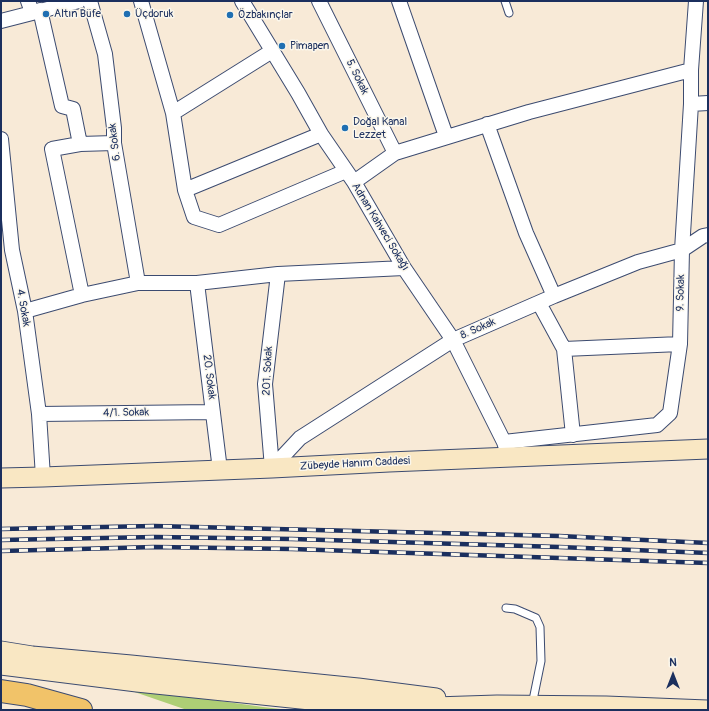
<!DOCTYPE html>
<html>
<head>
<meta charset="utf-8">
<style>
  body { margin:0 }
  #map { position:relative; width:709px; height:711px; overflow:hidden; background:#f8ead7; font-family:Pangolin,sans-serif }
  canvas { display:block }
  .frame { position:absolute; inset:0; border:2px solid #1b2f5e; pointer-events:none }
  .north { position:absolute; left:653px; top:655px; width:40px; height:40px; -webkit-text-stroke:3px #fbf7ec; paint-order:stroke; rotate:0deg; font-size:11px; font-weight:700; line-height:16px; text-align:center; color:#1b2f5e }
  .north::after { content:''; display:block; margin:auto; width:14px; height:18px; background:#1b2f5e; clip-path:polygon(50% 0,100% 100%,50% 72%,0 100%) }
</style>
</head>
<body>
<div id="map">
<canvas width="709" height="711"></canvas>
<div class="frame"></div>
<div class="north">N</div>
</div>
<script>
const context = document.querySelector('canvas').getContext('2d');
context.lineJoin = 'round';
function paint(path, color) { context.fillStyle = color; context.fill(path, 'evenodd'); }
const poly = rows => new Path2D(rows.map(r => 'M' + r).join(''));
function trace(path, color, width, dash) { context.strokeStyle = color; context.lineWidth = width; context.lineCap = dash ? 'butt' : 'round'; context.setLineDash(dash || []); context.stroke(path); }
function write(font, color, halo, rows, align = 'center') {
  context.font = font + ' Pangolin,sans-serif'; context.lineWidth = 3; context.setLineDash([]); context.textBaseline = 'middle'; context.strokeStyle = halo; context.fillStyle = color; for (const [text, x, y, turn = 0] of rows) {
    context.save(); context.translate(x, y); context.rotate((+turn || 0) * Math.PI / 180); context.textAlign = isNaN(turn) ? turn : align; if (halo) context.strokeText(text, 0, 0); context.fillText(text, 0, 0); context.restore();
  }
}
paint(poly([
  [120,687,263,707,289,710,187,710]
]), '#aece75');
const service = poly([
  [505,1,509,13],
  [506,608,515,609,536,618,540,627,541,661,532,705]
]);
const minor = poly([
  [28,1,32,12],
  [90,1,105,54,114,128,114,143,138,283],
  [141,1,173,113,185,190,194,217,219,225,346,171],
  [242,1,298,93,321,134,354,182,404,268,453,340,504,442,507,451],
  [319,1,395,153],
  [399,1,446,136],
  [40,10,62,106,73,109,80,144],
  [1,21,79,1],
  [691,104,708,103],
  [173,113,272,51],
  [487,124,526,233,554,296],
  [1,139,12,250,25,311,39,414,43,477],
  [354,182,395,153,529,112,691,70],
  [185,190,321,134],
  [197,283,220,470],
  [82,295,52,149,80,144,114,143],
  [539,303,564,349,573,435],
  [25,311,82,295,138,283,197,283,278,274,404,268],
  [564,349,680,344],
  [39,414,213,412],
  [504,442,657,425,670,413,680,344,682,250,691,104,691,70,696,1],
  [272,468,300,438,453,340,554,296,638,262,682,250,703,236,708,235],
  [272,468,265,384,278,274]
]);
const secondary = poly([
  [1,478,43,477,272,468,389,462,708,449],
  [1,651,32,656,131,665,358,688,436,698],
  [1,665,137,682,358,705,403,708,497,705,606,706,707,710]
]);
const trunk = poly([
  [1,691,27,695,81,710]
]);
trace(service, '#3c4b70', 9);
trace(minor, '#3c4b70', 16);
trace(secondary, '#3c4b70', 21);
trace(trunk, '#3c4b70', 24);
trace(service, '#fff', 7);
trace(minor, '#fff', 14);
trace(secondary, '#f9e7c3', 19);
trace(trunk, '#f1c369', 22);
const rail = poly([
  [1,529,154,526,559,536,708,543],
  [1,540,155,537,292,539,559,547,708,553],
  [1,551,155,547,292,549,708,563]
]);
trace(rail, '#1b2f5e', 4.5);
trace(rail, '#fbf7ec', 3, [9]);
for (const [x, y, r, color] of [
  [46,14,4,"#1f6fb2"],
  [127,14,4,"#1f6fb2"],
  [230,15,4,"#1f6fb2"],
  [282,46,4,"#1f6fb2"],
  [345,128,4,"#1f6fb2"]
]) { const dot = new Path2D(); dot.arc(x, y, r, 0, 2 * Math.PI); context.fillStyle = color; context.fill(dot); trace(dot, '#fbf7ec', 1.5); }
write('11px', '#1b2f5e', '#fbf7ec', [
  ["Altın Büfe",54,14],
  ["Üçdoruk",135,14],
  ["Özbakınçlar",238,15],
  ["Pimapen",290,46],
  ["Doğal Kanal",353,122],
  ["Lezzet",353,135]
], 'left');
write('11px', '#1b2f5e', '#fbf7ec', [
  ["5. Sokak",357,77,64],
  ["6. Sokak",115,142,-97],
  ["Adnan Kahveci Sokağı",380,227,59],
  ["9. Sokak",681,293,-89],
  ["4. Sokak",23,308,80],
  ["8. Sokak",478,329,-24],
  ["201. Sokak",268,371,-87],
  ["20. Sokak",209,377,83],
  ["4/1. Sokak",126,413,-1],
  ["Zübeyde Hanım Caddesi",355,464,-3]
]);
</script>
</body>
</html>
